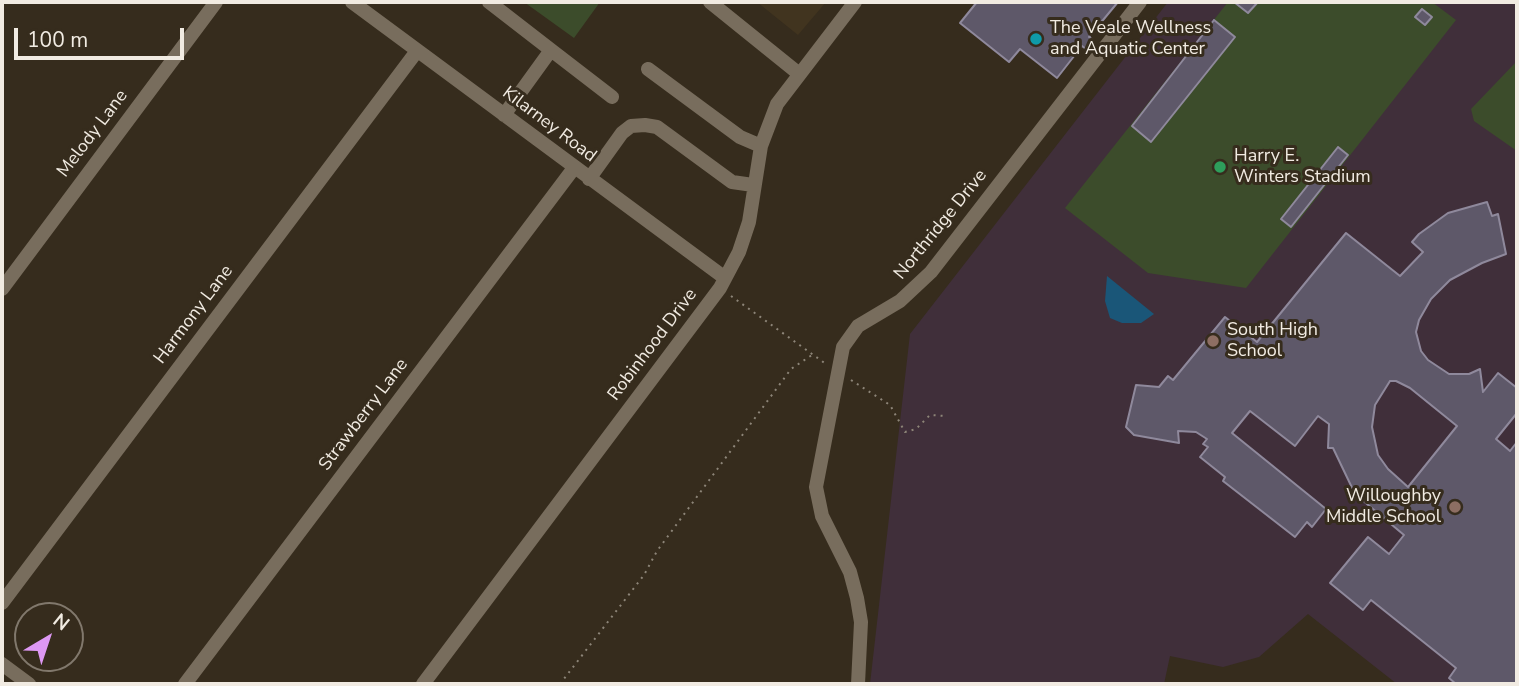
<!DOCTYPE html>
<html>
<head>
<meta charset="utf-8">
<style>
  body { margin:0 }
  #map { position:relative; width:1519px; height:686px; overflow:hidden; background:#362c1d; font-family:"Nunito Sans",sans-serif }
  canvas { display:block }
  .frame { position:absolute; inset:0; border:4px solid #f1ebe2; pointer-events:none }
  .north { position:absolute; left:14px; top:602px; width:70px; height:70px; box-sizing:border-box; background:#362c1d; border:2px solid #81786c; border-radius:50%; rotate:39deg; font-size:19px; font-weight:700; line-height:28px; text-align:center; color:#f1ebe2 }
  .north::after { content:''; display:block; margin:auto; width:24px; height:32px; background:#dd98f3; clip-path:polygon(50% 0,100% 100%,50% 72%,0 100%) }
  .scale { position:absolute; left:14px; top:28px; width:170px; height:32px; box-sizing:border-box; border:4px solid #f1ebe2; border-top:0; padding-left:9px; font-size:21px; line-height:24px; white-space:nowrap; color:#f1ebe2; -webkit-text-stroke:5px #362c1d; paint-order:stroke }
</style>
</head>
<body>
<div id="map">
<canvas width="1519" height="686"></canvas>
<div class="frame"></div>
<div class="north">N</div>
<div class="scale">100 m</div>
</div>
<script>
const context = document.querySelector('canvas').getContext('2d');
context.lineJoin = 'round';
function paint(path, color) { context.fillStyle = color; context.fill(path, 'evenodd'); }
const poly = rows => new Path2D(rows.map(r => 'M' + r).join(''));
function trace(path, color, width, dash) { context.strokeStyle = color; context.lineWidth = width; context.lineCap = dash ? 'butt' : 'round'; context.setLineDash(dash || []); context.stroke(path); }
function write(font, color, halo, rows, align = 'center') {
  context.font = font + ' "Nunito Sans",sans-serif'; context.lineWidth = 6; context.setLineDash([]); context.textBaseline = 'middle'; context.strokeStyle = halo; context.fillStyle = color; for (const [text, x, y, turn = 0] of rows) {
    context.save(); context.translate(x, y); context.rotate((+turn || 0) * Math.PI / 180); context.textAlign = isNaN(turn) ? turn : align; if (halo) context.strokeText(text, 0, 0); context.fillText(text, 0, 0); context.restore();
  }
}
paint(poly([
  [757,2,826,2,798,35]
]), '#41341f');
paint(poly([
  [1168,2,1512,2,1517,5,1517,684,1397,684,1308,614,1259,657,1223,667,1170,656,1164,684,870,684,910,334]
]), '#402f3a');
paint(poly([
  [524,2,600,2,574,38],
  [1228,2,1432,2,1456,20,1246,288,1148,273,1065,208],
  [1517,61,1517,151,1474,121,1471,109]
]), '#3c4c2b');
paint(poly([
  [1107,276,1154,314,1141,323,1122,323,1110,318,1105,301]
]), '#1a5678');
const building = poly([
  [977,2,1118,2,1089,37,1093,40,1086,49,1082,46,1057,78,1020,49,1009,62,960,23,977,2],
  [1234,2,1258,2,1248,13,1234,2],
  [1422,9,1432,17,1425,25,1415,17,1422,9],
  [1214,20,1235,37,1151,142,1132,126,1214,20],
  [1338,147,1348,155,1291,227,1281,219,1338,147],
  [1487,202,1492,216,1498,214,1506,254,1482,263,1450,280,1431,299,1419,320,1416,332,1421,351,1428,360,1449,374,1469,374,1480,369,1483,392,1498,373,1517,388,1517,413,1496,439,1510,451,1517,442,1517,684,1456,684,1449,678,1456,668,1371,600,1363,610,1330,583,1368,537,1389,554,1404,535,1355,494,1333,448,1328,448,1329,424,1318,416,1295,446,1250,411,1232,433,1326,509,1312,527,1307,522,1295,537,1223,481,1225,477,1200,457,1208,447,1203,444,1207,439,1196,432,1178,431,1179,443,1134,435,1126,427,1136,385,1159,387,1168,376,1173,380,1225,317,1257,342,1346,233,1400,276,1423,252,1412,242,1419,234,1448,213,1487,202],
  [1390,381,1396,381,1410,388,1457,426,1408,487,1388,469,1378,455,1372,427,1375,405,1390,381]
]);
paint(building, '#5e5869');
trace(building, '#8f899c', 2);
trace(poly([
  [731,296,826,364],
  [851,380,890,405,905,432,916,429,930,415,945,416],
  [560,684,644,575,657,551,791,369,812,355],
  [1440,684,1442,682]
]), '#8d8578', 2, [2, 5]);
trace(poly([
  [352,2,725,278],
  [489,2,551,50,504,115],
  [710,2,798,73],
  [551,50,612,97],
  [648,69,740,137,761,146],
  [589,179,622,133,631,126,645,125,657,127,732,182,753,185],
  [2,289,216,2],
  [2,603,417,51],
  [2,664,29,684],
  [185,684,574,168],
  [423,684,720,288,739,252,749,222,761,146,777,104,855,2],
  [858,684,861,622,857,598,850,572,822,516,816,487,843,347,858,326,900,301,931,272,1140,2]
]), '#786d5d', 14);
for (const [x, y, r, color] of [
  [1036,39,7,"#0f9aa8"],
  [1220,167,7,"#2e9e5b"],
  [1213,341,7,"#8d6e63"],
  [1455,507,7,"#8d6e63"]
]) { const dot = new Path2D(); dot.arc(x, y, r, 0, 2 * Math.PI); context.fillStyle = color; context.fill(dot); trace(dot, '#362c1d', 2.5); }
write('18px', '#f1ebe2', '#362c1d', [
  ["The Veale Wellness",1050,29],
  ["and Aquatic Center",1050,50],
  ["Harry E.",1234,157],
  ["Winters Stadium",1234,178],
  ["South High",1227,331],
  ["School",1227,352],
  ["Willoughby",1441,497,"right"],
  ["Middle School",1441,518,"right"]
], 'left');
write('18px', '#f1ebe2', '#362c1d', [
  ["Kilarney Road",549,125,37],
  ["Melody Lane",93,134,-53],
  ["Northridge Drive",941,225,-51],
  ["Harmony Lane",194,315,-53],
  ["Robinhood Drive",653,345,-53],
  ["Strawberry Lane",364,415,-53]
]);
</script>
</body>
</html>
